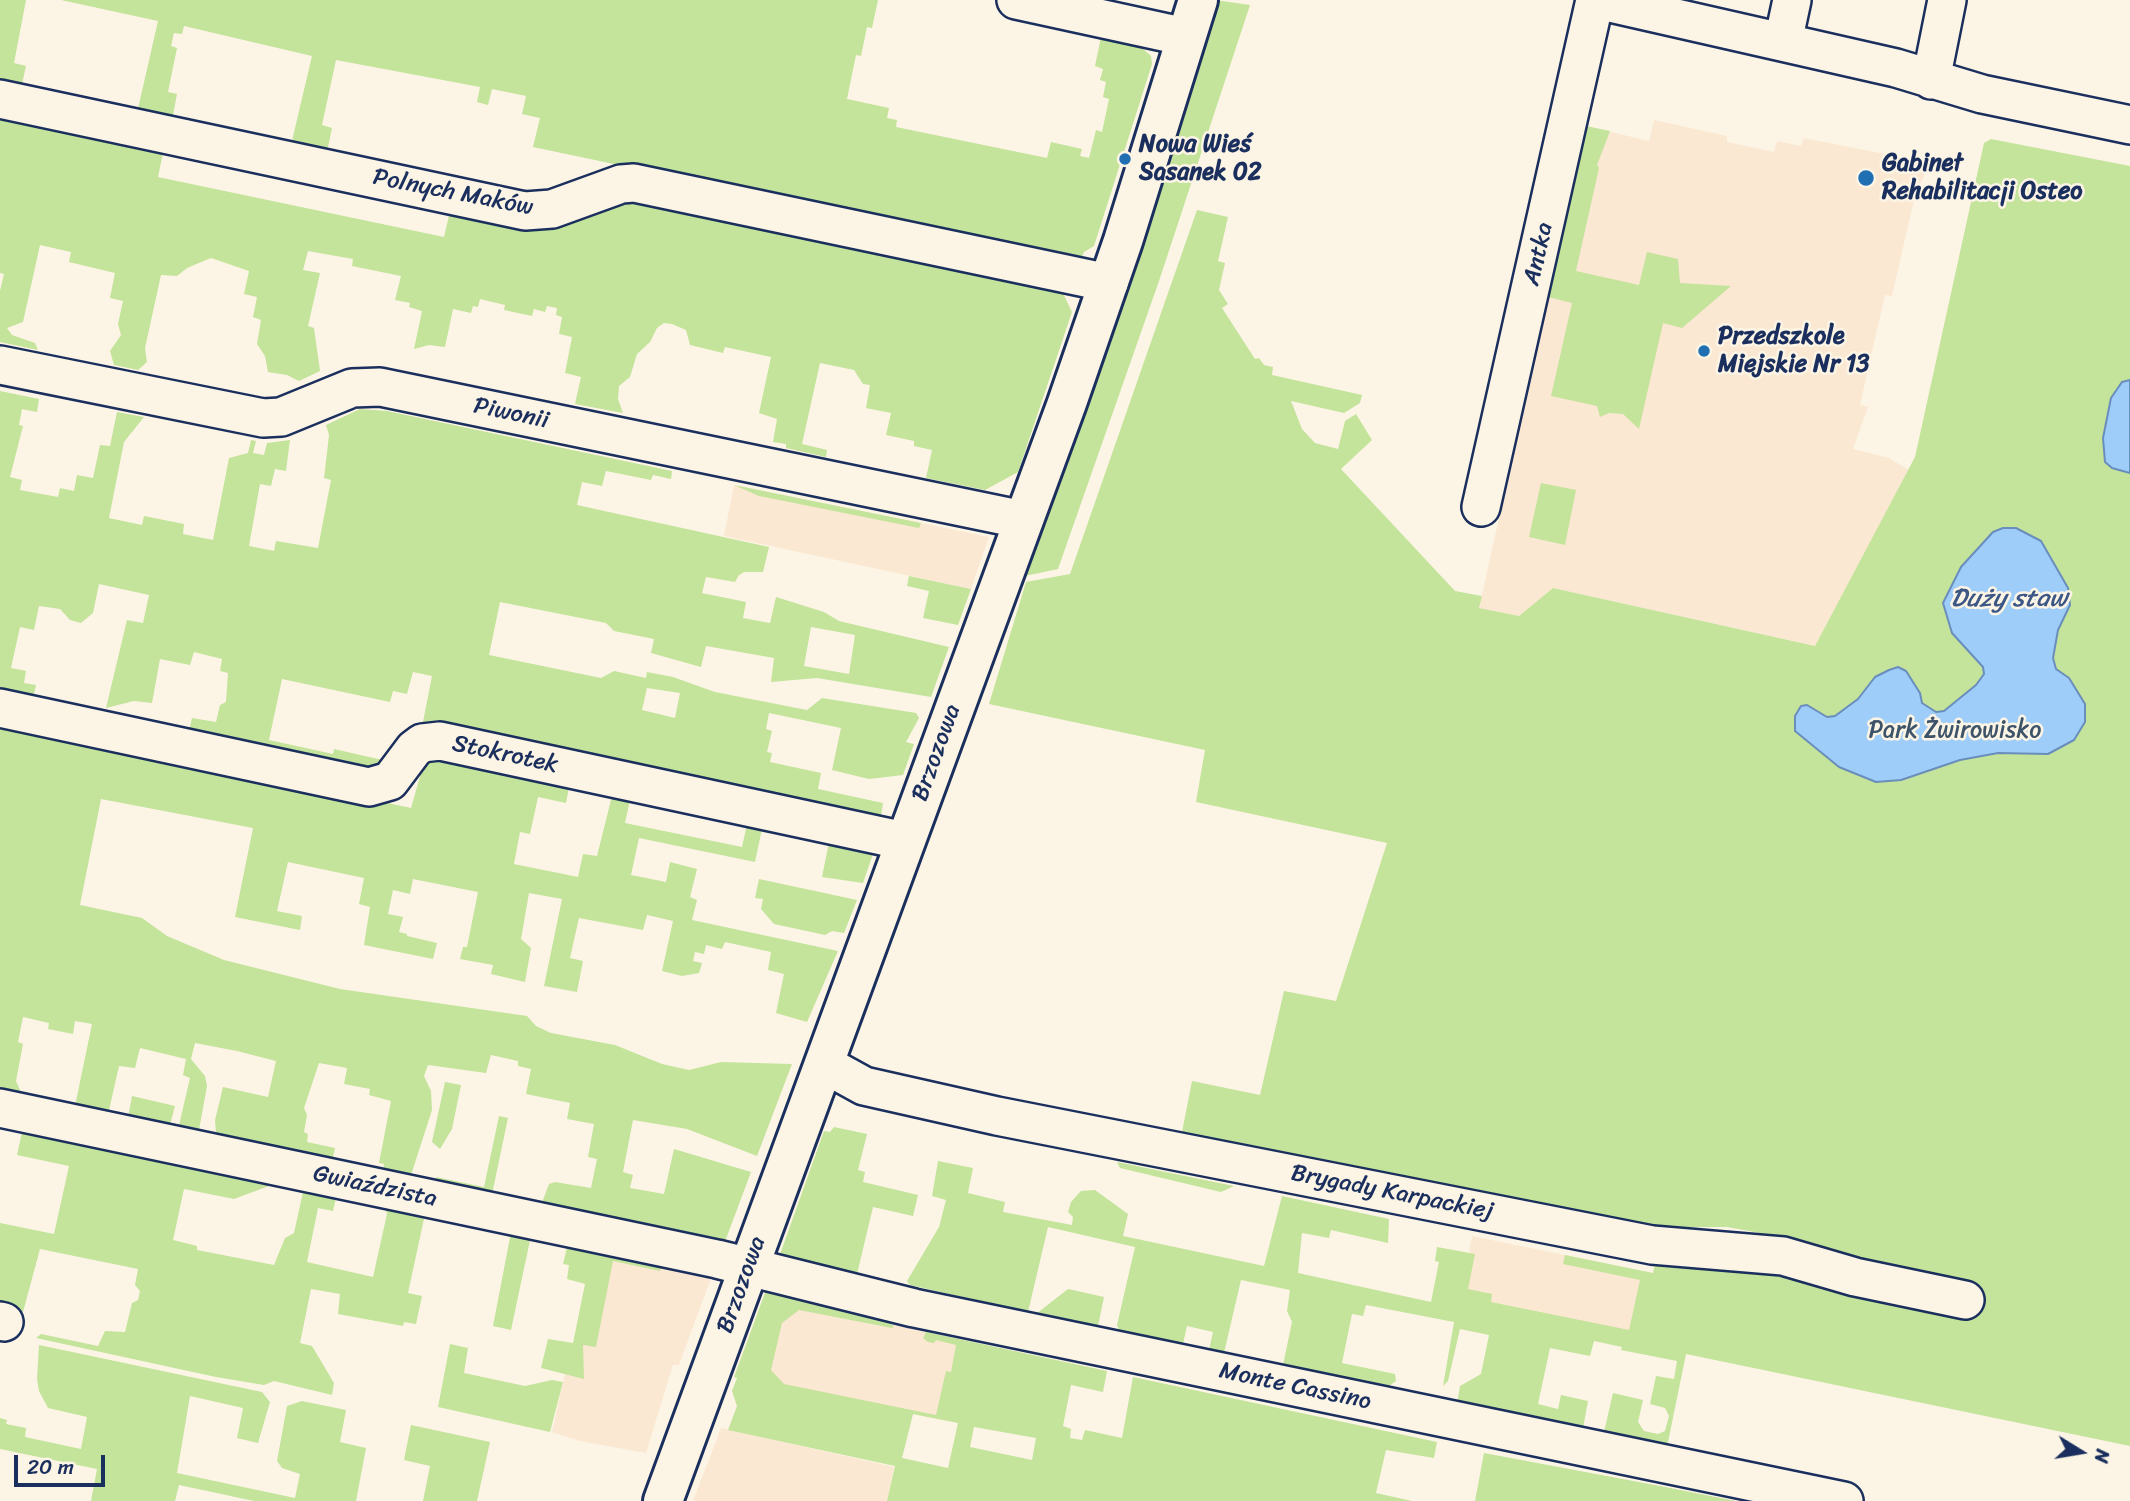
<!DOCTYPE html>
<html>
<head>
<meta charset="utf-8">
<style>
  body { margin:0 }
  #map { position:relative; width:2130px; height:1501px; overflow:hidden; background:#fcf5e5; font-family:Sriracha,sans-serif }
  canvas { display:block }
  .north { position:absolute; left:2046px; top:1417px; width:70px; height:70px; -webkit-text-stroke:5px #fcf5e5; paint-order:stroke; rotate:101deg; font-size:19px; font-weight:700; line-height:28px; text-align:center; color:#1b2f5e }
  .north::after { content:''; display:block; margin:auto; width:24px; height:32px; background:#1b2f5e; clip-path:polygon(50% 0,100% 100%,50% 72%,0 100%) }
  .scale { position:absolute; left:14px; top:1455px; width:91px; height:32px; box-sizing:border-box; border:4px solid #1b2f5e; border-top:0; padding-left:9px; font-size:21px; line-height:24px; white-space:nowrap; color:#1b2f5e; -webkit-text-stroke:5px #fcf5e5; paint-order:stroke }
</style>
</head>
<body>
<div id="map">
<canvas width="2130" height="1501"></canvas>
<div class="north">N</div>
<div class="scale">20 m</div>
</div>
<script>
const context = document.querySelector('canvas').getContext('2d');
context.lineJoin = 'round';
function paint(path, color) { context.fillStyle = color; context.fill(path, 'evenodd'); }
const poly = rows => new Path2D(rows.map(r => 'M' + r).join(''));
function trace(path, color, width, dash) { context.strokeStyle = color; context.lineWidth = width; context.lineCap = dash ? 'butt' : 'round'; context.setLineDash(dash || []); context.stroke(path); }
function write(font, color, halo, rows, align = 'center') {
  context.font = font + ' Sriracha,sans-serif'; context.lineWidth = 5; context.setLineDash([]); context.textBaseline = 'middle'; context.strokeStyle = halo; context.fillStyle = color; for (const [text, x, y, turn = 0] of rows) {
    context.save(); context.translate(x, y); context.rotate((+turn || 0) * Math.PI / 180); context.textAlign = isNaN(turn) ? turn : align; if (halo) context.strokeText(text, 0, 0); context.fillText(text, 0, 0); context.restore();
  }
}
paint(poly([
  [1654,120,1727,136,1727,142,1774,152,1777,141,1801,146,1804,138,1930,163,1915,195,1892,296,1885,295,1860,405,1868,407,1853,449,1889,458,1909,470,1815,646,1553,588,1519,616,1479,608,1586,126,1649,141],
  [734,485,931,525,989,537,971,589,724,536],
  [1472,1236,1653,1273,1642,1345,1460,1308],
  [605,1246,714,1270,679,1365,673,1365,646,1453,580,1441,552,1432,572,1343,584,1345],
  [780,1301,963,1340,946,1421,755,1382],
  [721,1428,894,1467,887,1501,693,1501]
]), '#fbe8d2');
paint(poly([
  [0,0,26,0,14,63,26,66,21,89,0,84],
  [61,0,878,0,872,28,867,27,861,56,856,55,847,99,889,108,887,118,897,120,896,127,1047,158,1051,142,1082,149,1080,156,1089,158,1096,130,1102,132,1109,99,1103,97,1106,82,1100,80,1103,69,1095,66,1101,37,1142,48,1151,56,1152,64,1094,246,1084,252,1080,262,533,147,540,118,522,114,526,96,492,89,488,105,477,102,480,87,336,60,322,125,332,128,327,152,291,145,312,56,184,26,182,34,174,33,171,46,177,48,168,92,177,94,172,120,137,113,158,21],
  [1215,0,1250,5,1159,281,1058,569,1020,577],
  [0,113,164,148,158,177,444,237,451,207,626,199,1060,287,1072,312,1018,472,985,490,926,478,932,450,914,446,914,441,886,435,891,413,866,408,870,385,863,384,854,370,820,363,802,444,827,450,826,457,786,448,786,444,773,442,777,419,759,413,771,357,725,347,723,353,690,345,686,330,672,324,664,323,657,328,650,342,637,354,630,377,619,386,618,399,623,413,575,404,581,377,565,373,572,337,559,334,562,317,556,315,557,308,547,306,545,312,534,309,532,316,504,310,505,305,480,299,478,307,473,306,471,313,453,309,445,347,429,345,414,349,422,311,409,307,410,303,395,300,401,276,352,266,353,259,308,251,303,270,320,273,308,326,314,328,320,371,299,381,287,375,268,372,265,356,257,344,261,320,253,317,257,297,244,294,249,271,211,258,187,268,177,276,161,275,145,348,147,362,138,370,114,365,110,351,121,335,118,324,123,301,110,298,115,273,69,262,71,252,40,245,23,322,7,328,12,335,35,343,38,350,0,342,0,291,4,274,0,273],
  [1586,126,1610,131,1597,165,1599,168,1576,271,1639,285,1647,252,1678,259,1680,283,1731,286,1682,328,1663,323,1639,429,1623,414,1609,413,1600,417,1597,406,1551,396,1572,303,1548,297],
  [1991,139,2130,166,2130,1446,1686,1354,1667,1447,1604,1432,1613,1393,1643,1400,1638,1422,1644,1431,1658,1434,1665,1431,1669,1416,1665,1408,1650,1404,1656,1376,1674,1379,1677,1361,1621,1350,1622,1347,1594,1341,1590,1356,1550,1348,1538,1404,1558,1409,1561,1395,1588,1401,1583,1428,1457,1403,1460,1386,1481,1374,1489,1335,1460,1329,1448,1381,1443,1386,1454,1322,1366,1305,1363,1316,1352,1314,1342,1363,1395,1374,1396,1381,1386,1388,1283,1365,1292,1322,1287,1311,1290,1290,1241,1280,1224,1353,1209,1350,1213,1332,1187,1326,1183,1344,1119,1330,1117,1325,1135,1247,1048,1227,1028,1312,910,1285,907,1281,939,1227,946,1200,932,1196,938,1161,973,1168,968,1193,1005,1202,1003,1212,1072,1225,1073,1217,1068,1212,1071,1202,1081,1191,1095,1190,1128,1214,1123,1236,1264,1266,1282,1196,1389,1219,1388,1243,1331,1230,1329,1238,1302,1233,1298,1273,1431,1302,1439,1262,1435,1261,1437,1247,1475,1254,1468,1289,1492,1294,1491,1302,1629,1330,1640,1280,1563,1264,1565,1255,1653,1273,1657,1255,1819,1251,1760,1233,1727,1227,1692,1227,1661,1232,1182,1132,1192,1081,1260,1095,1284,991,1336,1001,1387,843,1196,802,1205,750,989,704,1026,582,1070,574,1197,210,1228,217,1218,261,1225,263,1219,290,1228,304,1222,308,1255,359,1259,358,1264,365,1273,367,1272,375,1362,395,1360,403,1344,413,1291,401,1302,429,1315,443,1338,449,1345,421,1356,414,1372,440,1341,469,1455,591,1482,596,1479,608,1519,616,1553,588,1815,646,1915,457,1984,143],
  [0,391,39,399,37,412,22,409,19,425,23,426,10,477,22,480,20,490,58,497,60,488,74,491,77,475,93,478,100,445,110,446,117,412,144,417,124,442,109,518,142,525,144,516,184,524,183,534,213,540,229,458,248,453,251,440,256,441,253,453,264,455,267,443,290,440,286,471,275,469,271,486,260,484,249,546,274,551,276,541,318,548,331,480,324,478,329,435,326,425,360,409,387,411,672,471,671,479,653,475,651,480,606,471,602,486,582,482,577,505,769,547,763,572,744,572,739,575,735,582,706,577,702,593,746,602,743,618,770,623,776,597,824,612,839,621,949,647,931,697,817,678,771,682,774,658,706,646,701,667,651,653,654,639,614,631,606,623,500,602,489,655,601,678,614,671,646,678,647,672,673,677,715,692,807,710,822,698,916,713,919,718,906,742,914,744,903,775,869,779,832,770,841,728,769,713,766,729,772,731,767,752,772,753,770,762,821,773,818,789,883,803,881,816,871,822,422,727,432,676,413,672,407,694,393,691,390,702,282,679,269,740,333,754,334,749,387,761,371,774,188,736,192,718,216,722,220,705,226,702,228,673,220,671,222,659,194,652,190,665,160,659,152,703,134,701,106,708,127,620,143,623,149,595,99,584,93,613,81,623,70,620,60,609,39,606,34,630,20,627,11,668,26,671,24,683,36,685,32,703,0,696],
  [811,627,855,635,849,674,804,666],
  [647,688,680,693,675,718,642,710],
  [1541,483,1576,490,1565,545,1529,537],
  [734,485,921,523,919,528,759,496],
  [909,576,971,589,958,625,923,618,929,591,907,586],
  [0,720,411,808,427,752,570,782,566,803,538,797,530,834,520,832,514,864,578,877,583,854,597,856,612,796,630,800,625,823,742,847,748,820,763,824,755,862,639,838,631,875,666,882,670,862,697,869,690,897,697,900,692,920,838,951,807,1022,776,1013,784,974,768,970,771,952,725,942,722,949,706,945,704,954,695,952,693,961,702,963,699,973,682,976,662,971,673,921,647,915,643,930,579,918,570,958,583,961,577,992,544,986,562,899,529,893,521,939,531,948,525,982,491,974,493,965,460,959,463,947,467,947,478,892,413,879,410,894,393,890,388,914,403,917,399,932,407,934,407,936,437,943,433,959,364,945,370,907,359,904,364,878,288,862,277,911,302,916,300,930,235,917,253,828,101,799,80,905,142,918,167,936,224,960,340,989,527,1016,536,1026,551,1033,615,1045,662,1064,689,1070,721,1062,792,1064,757,1156,687,1129,633,1120,623,1172,633,1175,630,1188,664,1194,674,1149,751,1172,723,1247,540,1208,549,1184,555,1182,591,1188,597,1159,588,1157,594,1124,567,1119,570,1103,526,1094,531,1069,518,1066,518,1061,491,1055,486,1073,428,1065,424,1076,431,1091,432,1110,412,1172,405,1181,382,1176,384,1164,379,1163,391,1101,369,1095,370,1089,344,1084,347,1068,319,1063,304,1108,307,1115,304,1132,308,1134,307,1142,335,1148,331,1166,223,1143,216,1133,215,1120,223,1087,268,1097,276,1061,237,1051,195,1043,191,1059,205,1076,207,1086,199,1130,188,1136,177,1134,190,1078,183,1075,186,1059,140,1048,135,1068,119,1066,107,1119,75,1106,92,1024,75,1021,73,1034,48,1029,49,1023,23,1017,18,1042,23,1044,16,1081,23,1097,0,1096],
  [830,837,875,848,863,883,822,877],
  [759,879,857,900,844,933,832,931,825,935,774,924,761,909,763,899,755,898],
  [445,1082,461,1085,452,1129,440,1149,432,1142],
  [132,1096,175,1106,168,1132,127,1123],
  [499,1116,508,1118,491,1199,441,1189,436,1177,484,1187],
  [24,1123,267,1175,269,1186,234,1199,184,1189,173,1240,197,1246,197,1250,274,1265,285,1238,294,1233,305,1183,338,1190,333,1211,318,1208,307,1262,373,1277,387,1214,385,1207,425,1214,408,1293,422,1296,416,1324,404,1322,403,1326,338,1314,340,1294,311,1289,300,1343,312,1346,334,1383,332,1395,274,1381,264,1385,216,1377,36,1338,41,1334,98,1346,105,1331,125,1332,132,1303,138,1300,140,1291,135,1285,138,1269,40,1249,23,1312,18,1314,0,1312,0,1223,54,1234,69,1166,17,1155],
  [834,1127,867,1134,858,1170,865,1172,863,1182,918,1195,913,1216,873,1207,857,1274,779,1257,824,1131,830,1132],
  [1117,1162,1234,1186,1221,1192,1120,1168],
  [512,1227,532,1231,511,1330,493,1326],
  [569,1239,663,1259,660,1271,613,1261,596,1347,583,1345,584,1379,541,1368,548,1339,573,1343,585,1284,567,1279,569,1265,563,1264],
  [769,1282,782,1295,886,1321,894,1326,892,1328,799,1310,782,1323,771,1370,784,1384,936,1415,946,1371,951,1372,956,1345,936,1340,934,1343,928,1342,923,1338,926,1332,1107,1371,1103,1392,1071,1385,1063,1426,1071,1429,1070,1438,1082,1440,1085,1430,1122,1438,1133,1377,1437,1442,1434,1458,1386,1450,1376,1493,1412,1501,887,1501,895,1466,728,1430,737,1406,732,1391,737,1378,734,1377],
  [913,1414,958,1423,948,1468,902,1458],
  [974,1427,1036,1438,1032,1460,970,1447],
  [1068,1289,1104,1297,1098,1326,1036,1314],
  [450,1344,468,1348,464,1373,525,1386,552,1380,563,1382,550,1432,438,1407],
  [39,1345,262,1392,270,1402,258,1443,237,1438,243,1408,190,1396,177,1473,295,1498,300,1474,282,1468,277,1461,287,1406,302,1401,346,1410,340,1442,366,1448,356,1501,254,1501,179,1485,175,1501,91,1501,97,1469,0,1449,0,1418,7,1420,6,1424,26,1428,25,1437,81,1449,87,1417,48,1408,39,1391,37,1379],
  [411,1425,490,1442,477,1501,423,1501,430,1466,404,1460],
  [1484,1453,1660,1486,1736,1501,1475,1501]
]), '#c4e39b');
const water = poly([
  [2130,380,2130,473,2112,468,2105,462,2103,438,2111,398,2122,382,2130,380],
  [2003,528,2016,528,2041,541,2068,588,2070,605,2058,630,2053,658,2056,669,2069,678,2085,704,2085,722,2074,740,2048,754,1998,753,1960,760,1901,780,1876,782,1839,767,1795,731,1795,716,1801,706,1807,705,1827,717,1835,716,1858,699,1875,677,1889,670,1898,667,1906,671,1920,693,1922,703,1936,712,1944,711,1976,685,1984,674,1983,667,1952,633,1943,603,1961,567,1993,532,2003,528]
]);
paint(water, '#9fcdfa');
trace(water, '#6a8ebc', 2);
const street = poly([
  [1016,0,1186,37],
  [1597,0,1896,68,1982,94,2130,125],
  [1783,42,1792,0],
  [1931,80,1947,0],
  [0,99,525,211,552,209,621,184,634,183,1109,283],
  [0,365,263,418,281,417,352,388,380,387,1024,520],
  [1481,507,1595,0],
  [0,708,369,787,390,781,414,749,422,743,440,741,905,841],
  [824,1064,864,1086,997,1116,1652,1245,1783,1256,1855,1277,1965,1300],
  [0,1108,717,1259,914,1308,1844,1501],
  [0,1321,4,1322]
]);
const secondary = poly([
  [663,1501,1067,403,1123,241,1198,0]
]);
trace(street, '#1b2f5e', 42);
trace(secondary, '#1b2f5e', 44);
trace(street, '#fcf5e5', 37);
trace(secondary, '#fcf5e5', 38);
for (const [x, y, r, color] of [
  [1125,159,7,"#1f6fb2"],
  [1866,178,9,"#1f6fb2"],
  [1704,351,7,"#1f6fb2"]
]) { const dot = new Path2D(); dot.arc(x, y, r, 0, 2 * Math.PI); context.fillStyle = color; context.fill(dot); trace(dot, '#fcf5e5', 2.5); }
write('bold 24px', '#1b2f5e', '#fcf5e5', [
  ["Nowa Wieś",1139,145],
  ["Sasanek 02",1139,173],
  ["Gabinet",1882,164],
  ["Rehabilitacji Osteo",1882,192],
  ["Przedszkole",1718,337],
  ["Miejskie Nr 13",1718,365]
], 'left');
write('24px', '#1b2f5e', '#fcf5e5', [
  ["Polnych Maków",453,193,11],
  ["Antka",1539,254,-77],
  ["Piwonii",511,414,12],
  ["Brzozowa",937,753,-70],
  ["Stokrotek",505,755,12],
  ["Gwiaździsta",375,1187,12],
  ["Brygady Karpackiej",1392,1193,11],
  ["Brzozowa",742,1285,-70],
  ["Monte Cassino",1295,1387,12]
]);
write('24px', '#3d536a', '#fcf5e5', [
  ["Park Żwirowisko",1955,731]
]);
write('italic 26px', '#3c5685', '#fcf5e5', [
  ["Duży staw",2009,599]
]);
</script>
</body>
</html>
